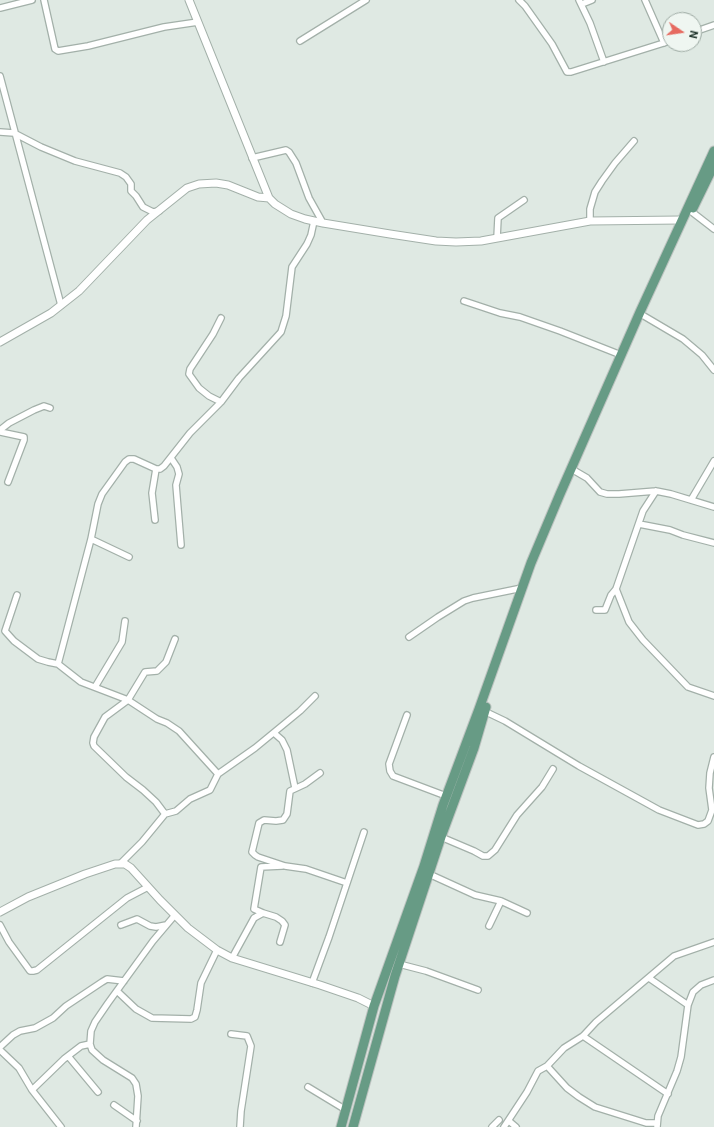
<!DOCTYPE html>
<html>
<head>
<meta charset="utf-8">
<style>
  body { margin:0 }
  #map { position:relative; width:714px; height:1127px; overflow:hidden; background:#dfe9e3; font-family:Roboto,sans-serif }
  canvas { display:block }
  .north { position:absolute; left:662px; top:12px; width:40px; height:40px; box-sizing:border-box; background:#eff6f1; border:1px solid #9daaa3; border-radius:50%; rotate:103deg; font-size:11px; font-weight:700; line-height:16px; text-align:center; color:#22372e }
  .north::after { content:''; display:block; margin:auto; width:14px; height:18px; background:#e66a60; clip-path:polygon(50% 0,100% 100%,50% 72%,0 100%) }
</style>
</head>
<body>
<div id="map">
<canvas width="714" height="1127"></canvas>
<div class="north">N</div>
</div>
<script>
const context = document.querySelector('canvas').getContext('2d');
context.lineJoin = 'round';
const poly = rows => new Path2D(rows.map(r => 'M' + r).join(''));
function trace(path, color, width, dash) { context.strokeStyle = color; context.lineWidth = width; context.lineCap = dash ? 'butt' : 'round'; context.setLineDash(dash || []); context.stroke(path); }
const minor = poly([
  [44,0,55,49,58,51,88,46,164,27,198,22],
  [519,0,525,6,552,44,567,72,571,72,670,41],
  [579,0,590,23,604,62],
  [645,0,664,43],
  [582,4,592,0],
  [0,8,32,0],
  [694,32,714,25],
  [300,41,366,0],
  [0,76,61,305],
  [0,132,14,133,41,147,75,161,120,173,126,177,131,184,131,191,136,196,143,207,153,212,159,211],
  [252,158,286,150,289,152,296,163,309,198,323,223],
  [692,212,714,229],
  [590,221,590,209,595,192,602,181,615,163,634,141],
  [497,238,498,218,524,200],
  [464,301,500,313,520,317,560,331,621,355],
  [644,316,683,339,702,355,714,370],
  [221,318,213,334,190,369,189,374,199,388,209,396,221,402],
  [0,430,9,423,34,410,44,406,50,408],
  [0,432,24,437,24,440,8,482],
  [171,458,177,467,179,474,176,485,181,545],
  [575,471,587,478,600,492,607,494,619,494,656,491,671,494,714,507],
  [691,500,714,461],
  [155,520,152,493,156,469],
  [639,524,670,530,683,535,714,543],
  [91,539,129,557],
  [616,589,629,622,643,640,688,687,714,696],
  [17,595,5,631,14,641,38,659,48,662,58,664,81,682,128,700,157,719,167,723,179,731,218,774],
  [596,610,605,610,611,595,616,589,643,511,656,491],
  [409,637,438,617,464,601,473,598,522,588],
  [58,664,91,539,98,504,102,494,125,462,129,459,134,459,156,469,160,469,164,466,190,433,221,402,239,378,281,332,286,316,292,267,307,244,311,235,314,221],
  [95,687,122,642,125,621],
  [482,710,505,721,579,766,659,810,698,825,704,824,708,821,712,810,709,788,710,773,714,757],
  [407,715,389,764,390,771,393,776,446,796],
  [274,733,282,740,287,750,295,788],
  [320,773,305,784,290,791,287,814,283,820,276,821,264,820,259,823,252,852,255,855,258,857,285,866,306,869,347,883],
  [165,814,156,802,143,790,126,777,94,746,93,743,94,737,105,717,128,700,145,672,157,671,166,662,175,639],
  [441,837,474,851,483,856,488,856,495,850,517,815,542,787,553,769],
  [121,863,142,842,165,814,176,811,190,799,210,790,218,774,255,748,300,711,315,696],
  [429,874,475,895,501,901,527,913],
  [263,913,276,917,282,921,285,925,280,942],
  [0,925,9,942,30,971,33,971,37,970,127,898,148,887],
  [121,925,137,919,150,926,156,927,166,925],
  [489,926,501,901],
  [232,958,254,918,263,913,254,909,261,867,282,866],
  [399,964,426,971,478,990],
  [649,978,688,1005],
  [312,983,329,937,364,832],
  [117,991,136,1009,152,1018,191,1019,195,1017,197,1010,201,983,217,950],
  [231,1034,247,1036,251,1046,241,1111,240,1127],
  [583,1036,668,1094],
  [0,1047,13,1035,20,1031,35,1028,53,1018,66,1006,102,982,107,979,124,981],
  [0,1050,19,1068,32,1090,61,1127],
  [68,1056,98,1092],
  [547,1066,567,1088,579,1097,595,1107,646,1123,657,1123],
  [308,1087,346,1110],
  [32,1090,64,1059,81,1046,90,1044],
  [114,1105,137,1121],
  [509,1121,516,1127],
  [136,1127,138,1096,136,1084,132,1078,103,1060,92,1050,90,1044,91,1031,95,1022,108,1003,153,941,175,915],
  [492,1127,499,1120],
  [504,1127,527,1092,538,1071,547,1066,564,1048,583,1036,596,1022,674,956,714,942],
  [657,1127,658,1116,677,1071,681,1057,688,1005,693,992,701,985,714,980]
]);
const tertiary = poly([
  [189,0,269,198,275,204,291,214,305,219,323,223,390,234,436,241,456,242,481,241,590,221,681,220],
  [0,342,51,313,79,291,147,220,187,188,199,184,216,183,228,185,258,197,269,198],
  [0,912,28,897,85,874,115,864,125,864,131,868,160,900,188,928,217,950,232,958,320,985,358,998,374,1006]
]);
const primary = poly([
  [693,208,714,165],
  [341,1127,374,1006,424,866,443,805,479,709,531,563,560,494,640,312,714,151],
  [353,1127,395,976,441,837,474,748,486,707]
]);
trace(minor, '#a3b0a9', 8);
trace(tertiary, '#a3b0a9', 9);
trace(primary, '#bdc3c0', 11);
trace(minor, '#fff', 5.5);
trace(tertiary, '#fff', 7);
trace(primary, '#679b85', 9);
</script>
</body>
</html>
